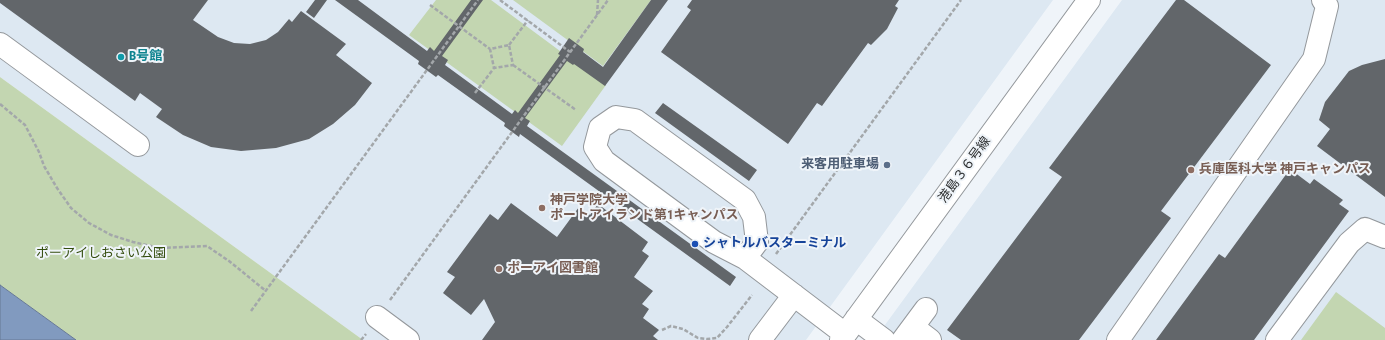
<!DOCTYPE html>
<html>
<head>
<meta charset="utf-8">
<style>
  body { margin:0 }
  canvas { display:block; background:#eff4f9 }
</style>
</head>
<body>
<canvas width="1385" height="340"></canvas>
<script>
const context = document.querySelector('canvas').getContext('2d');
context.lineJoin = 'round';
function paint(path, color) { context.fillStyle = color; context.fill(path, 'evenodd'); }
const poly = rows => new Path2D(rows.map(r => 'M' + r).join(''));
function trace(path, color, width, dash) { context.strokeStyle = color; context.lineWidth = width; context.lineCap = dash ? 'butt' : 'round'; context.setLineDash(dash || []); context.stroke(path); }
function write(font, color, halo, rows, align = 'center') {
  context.font = font + ' "Roboto Condensed","Noto Sans JP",sans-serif'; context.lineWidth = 4; context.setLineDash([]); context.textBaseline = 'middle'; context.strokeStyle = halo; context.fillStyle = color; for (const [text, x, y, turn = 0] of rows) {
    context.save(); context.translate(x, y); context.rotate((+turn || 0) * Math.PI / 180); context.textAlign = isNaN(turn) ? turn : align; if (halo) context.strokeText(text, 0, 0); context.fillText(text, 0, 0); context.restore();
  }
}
paint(poly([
  [0,0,1053,0,806,340,363,340,0,77],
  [1122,0,1385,0,1385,340,874,340]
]), '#dde8f2');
paint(poly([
  [436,0,491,0,606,85,562,146,409,35],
  [513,0,651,0,603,66],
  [0,77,363,340,76,340,0,285],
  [1336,292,1385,328,1385,340,1301,340]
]), '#c3d6b1');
const water = poly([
  [0,285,76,340,0,340,0,285]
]);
paint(water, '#819abf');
trace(water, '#677994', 1);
paint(poly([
  [0,0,208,0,193,20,218,37,234,43,250,44,266,40,278,32,289,19,292,22,301,11,346,44,336,55,372,83,355,105,333,124,309,139,276,148,241,151,211,147,183,135,156,117,162,109,140,93,135,101,0,3],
  [315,0,327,0,314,18,306,12],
  [335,0,358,0,427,51,430,47,434,51,471,0,483,0,442,56,448,60,445,65,512,114,515,110,518,113,560,55,558,54,569,38,584,49,583,52,603,67,651,0,668,0,605,86,574,64,573,65,567,61,525,118,530,121,527,126,736,277,730,286,520,134,519,137,504,126,505,123,438,75,436,77,418,64,419,61],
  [692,0,899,0,895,6,898,8,887,29,871,45,868,43,822,106,817,103,788,144,661,52,691,10,687,7],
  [1176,0,1184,0,1271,65,1161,211,1171,218,1079,340,961,340,947,330,1062,177,1049,168],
  [1385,59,1385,197,1317,146,1330,129,1319,120,1325,102,1349,71,1362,65],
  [663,103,757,170,749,181,655,113],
  [1290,169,1310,184,1314,179,1343,200,1339,204,1349,211,1254,340,1156,340,1219,254,1225,258],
  [511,203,557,237,579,207,590,215,598,204,648,242,642,251,649,256,634,277,653,291,642,304,649,309,643,318,659,330,653,336,658,340,482,340,495,322,484,299,471,315,443,293,455,277,447,272,490,214,498,220]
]), '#62666a');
const minor = poly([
  [0,44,138,145],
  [745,258,757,242,754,217,745,200,635,120,616,117,600,128,595,147,604,161,714,242,745,258,845,334],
  [377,317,408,340],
  [856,319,884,340],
  [913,327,930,340],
  [760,340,794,295],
  [841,340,1089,0],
  [903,340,926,309],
  [1118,340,1314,59,1327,6,1323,0],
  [1277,340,1349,243,1365,229,1385,237]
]);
trace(minor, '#94989c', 24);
trace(poly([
  [500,0,570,52],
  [430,5,490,49],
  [597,15,598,0],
  [509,45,528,20],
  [513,65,576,110],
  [475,93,494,68,513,65,509,45,490,49,494,68],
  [0,104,25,125,39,152,44,166,57,188,71,208,89,223,111,235,133,242,160,248,207,246,229,261,266,291],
  [776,254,961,0],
  [390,300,608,0],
  [251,311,478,0],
  [662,330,671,326,683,329,698,338,707,339,717,338,727,327,752,295],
  [361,340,366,334]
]), '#a3a7aa', 2.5, [4, 2]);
trace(minor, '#fff', 22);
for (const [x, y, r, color] of [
  [121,57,4,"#0f9aa8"],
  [887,165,4,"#5c6f8a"],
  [1191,170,4,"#8d6e63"],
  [542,208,4,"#8d6e63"],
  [695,244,4,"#1a4fb4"],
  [499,269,4,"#8d6e63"]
]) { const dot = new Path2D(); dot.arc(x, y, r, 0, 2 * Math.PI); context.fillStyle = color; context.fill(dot); trace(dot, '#eff4f9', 1.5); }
write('bold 13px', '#0d838f', '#eff4f9', [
  ["B号館",129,57]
], 'left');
write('bold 13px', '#4e5e75', '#eff4f9', [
  ["来客用駐車場",879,165]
], 'right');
write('13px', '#2b2d2e', '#eff4f9', [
  ["港島３６号線",965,170,-54]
]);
write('bold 13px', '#785e54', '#eff4f9', [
  ["兵庫医科大学 神戸キャンパス",1199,170],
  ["神戸学院大学",550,201],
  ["ポートアイランド第1キャンパス",550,216],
  ["ポーアイ図書館",507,269]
], 'left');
write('bold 13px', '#164399', '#eff4f9', [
  ["シャトルバスターミナル",703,244]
], 'left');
write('13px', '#344d0e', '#eff4f9', [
  ["ポーアイしおさい公園",101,254]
]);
</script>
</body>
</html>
